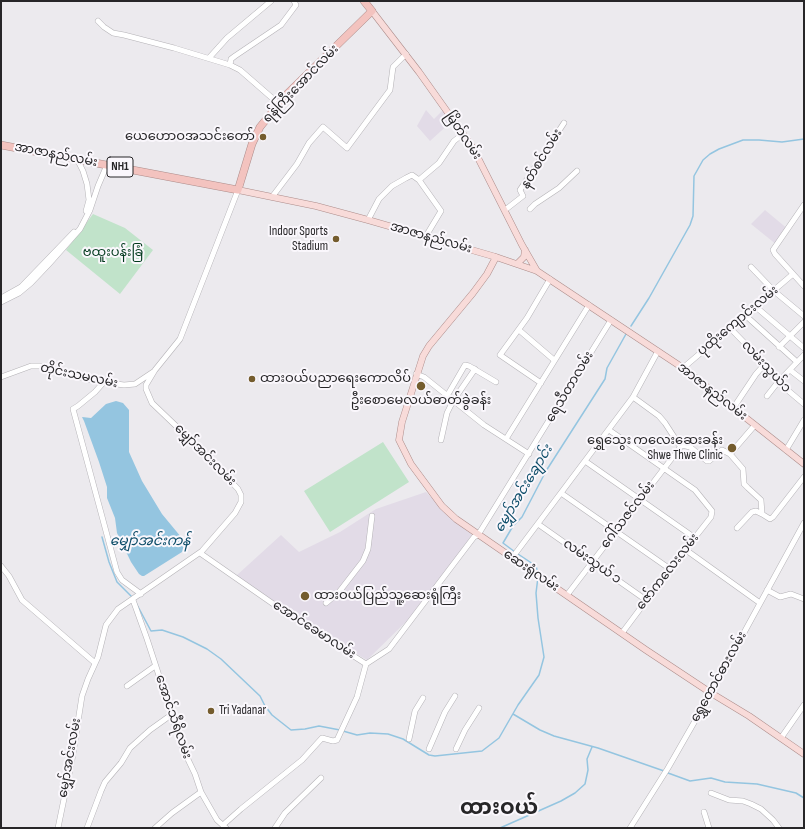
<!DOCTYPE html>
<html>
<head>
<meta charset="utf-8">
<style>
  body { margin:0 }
  #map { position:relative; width:805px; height:829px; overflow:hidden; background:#eceaee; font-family:"Sofia Sans Condensed",sans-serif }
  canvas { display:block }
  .frame { position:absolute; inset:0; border:2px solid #272628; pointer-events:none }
</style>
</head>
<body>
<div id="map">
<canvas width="805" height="829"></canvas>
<div class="frame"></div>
</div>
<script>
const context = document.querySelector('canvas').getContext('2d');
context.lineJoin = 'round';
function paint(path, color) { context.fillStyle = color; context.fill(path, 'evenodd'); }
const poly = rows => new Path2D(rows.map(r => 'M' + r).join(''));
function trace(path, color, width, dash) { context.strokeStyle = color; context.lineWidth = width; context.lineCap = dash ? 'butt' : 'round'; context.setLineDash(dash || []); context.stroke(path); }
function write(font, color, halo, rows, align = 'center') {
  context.font = font + ' "Sofia Sans Condensed","Noto Sans Myanmar",sans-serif'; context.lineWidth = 4; context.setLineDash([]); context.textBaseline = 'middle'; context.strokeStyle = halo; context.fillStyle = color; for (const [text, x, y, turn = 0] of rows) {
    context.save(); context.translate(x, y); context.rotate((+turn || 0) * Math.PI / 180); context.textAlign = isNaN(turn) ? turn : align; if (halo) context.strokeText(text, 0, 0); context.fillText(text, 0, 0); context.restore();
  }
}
paint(poly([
  [444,109,452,121,430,141,417,126,426,110,434,119],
  [765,210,789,230,777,245,751,224],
  [426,492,457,523,472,535,440,581,420,608,367,660,316,630,236,576,281,535,299,552,340,532,376,509]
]), '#e2dbe7');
paint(poly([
  [93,214,125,228,153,250,120,294,66,250],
  [383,442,409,482,330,532,304,491]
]), '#c1e3ca');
paint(poly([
  [116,401,123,403,129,410,129,452,142,481,162,514,186,543,186,548,182,552,144,576,142,576,139,574,131,562,117,533,115,518,107,498,107,487,99,462,84,421,82,417,91,418,106,404]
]), '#94c5e0');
trace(poly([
  [631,326,649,298,690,225,693,216,694,176,703,160,710,154,719,149,743,140,759,140,782,142,804,139],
  [102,537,109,562,117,582,133,598],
  [515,552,503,543,513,526,522,517,546,471,605,379,607,368,626,334],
  [518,554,536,566,538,574],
  [135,601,151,631,162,630,183,637,207,649,221,659,260,696,265,706,272,715,291,730,305,729,319,726,340,730],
  [513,714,540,730,554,736,598,748,664,771],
  [343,731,357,735,370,733,388,734,403,739,429,755,435,756,482,751,499,738,518,705,539,675,544,657,538,618,536,593,538,577],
  [668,773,690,781,711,778,725,782,757,784,796,793,804,798],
  [500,828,561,801,575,793,585,784,588,770,587,759,592,747]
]), '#94c5e0', 1.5);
const minor = poly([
  [98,21,104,27,113,33,124,35,174,48,230,65,240,70,279,104],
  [209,58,227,38,271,1],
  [230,65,231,59,235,56,281,25,296,5,294,1],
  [77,159,83,171,87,184,89,200,86,211],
  [419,180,441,211,426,236],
  [272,197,297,164,309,143,323,127,347,148,390,90,393,67,406,54],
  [804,205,773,250,775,254,804,286],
  [530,209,535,204,559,188,577,171],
  [505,210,523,196,520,190,564,123],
  [368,220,379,199,392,186,406,178,412,175,419,180,439,163,454,141,463,134],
  [751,267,774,291,804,316],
  [1,298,21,287,74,232],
  [1,302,19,293,31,283,49,264,80,229,90,210,98,186,107,165],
  [756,307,804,348],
  [745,315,797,362],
  [730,328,765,364,778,382,804,404],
  [519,330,554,360],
  [779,347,804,322],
  [683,368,793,274],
  [790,370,804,381],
  [416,374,424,377,484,425,529,454],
  [1,377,31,366,41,366,52,370,95,381,124,385,135,384,153,372],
  [103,383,95,392,78,406,73,409,117,572,122,580,141,594],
  [541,383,500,355,527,318,550,279],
  [447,396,465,365,469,366,496,382],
  [767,396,778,382,804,355],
  [633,397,659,416,665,423,680,446],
  [734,407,756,374,765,364],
  [609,430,695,490,712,511,711,517,670,569,622,633],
  [506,439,589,305],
  [441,440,447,413,453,401,475,369],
  [786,450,804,420],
  [730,454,755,425],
  [585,461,695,538],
  [561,493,670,569],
  [538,524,646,600],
  [737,528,752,512,756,511,762,514],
  [686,550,760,603],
  [200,553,282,610,366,664,389,649,474,537,478,535,611,320],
  [512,558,633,397,658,351],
  [1,566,9,576,22,600,95,663],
  [767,590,780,597,791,594,804,599],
  [567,595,682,445,690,447,707,461,709,461,722,450,730,454,743,469,744,484,748,488,761,500,762,514,770,519,773,517,804,477],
  [133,600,147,639,183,749,195,774,201,792,217,820,226,828],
  [326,603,339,592,363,561,368,549,372,516],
  [127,686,155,666],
  [781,738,804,705],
  [409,739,415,711,423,698],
  [429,749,445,712,455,696],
  [456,749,465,730,479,708],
  [711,793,729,800,743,801,751,804,761,809,773,820,779,828],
  [704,812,709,828],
  [223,825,241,809,302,760,322,738,333,741,337,740,357,697,366,664],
  [58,828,72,760,82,696,88,679,98,657,106,625,118,609,202,551,235,513,241,502,241,495,238,489,197,446,152,403,146,389,146,385,155,370,180,339,238,190],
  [87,828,101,791,105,782,121,763,130,748,150,730,171,715],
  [155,828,172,813,201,792],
  [275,828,285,813,321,778],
  [630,828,668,768,711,693,804,523]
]);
const major = poly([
  [372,11,419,72,473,148,522,245,537,271],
  [238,190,316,206,368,220,496,257,537,271,683,368,804,464],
  [496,257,487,274,473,293,429,346,423,356,402,422,399,440,411,464,442,506,456,519,646,650,711,693,749,716,804,754],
  [517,264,524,257,525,250]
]);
const highway = poly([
  [1,145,238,190,252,144,260,127,288,93,372,11,364,1]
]);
trace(minor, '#b4b2b6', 6);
trace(major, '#ac8c8a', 7);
trace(highway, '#ac8c8a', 8);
trace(minor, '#fff', 5);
trace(major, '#f8dbd9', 6);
trace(highway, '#f3c3bf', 7);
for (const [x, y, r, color] of [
  [263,137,4,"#745c2d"],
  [336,239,4,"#745c2d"],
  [252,379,4,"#745c2d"],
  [421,386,5,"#745c2d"],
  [732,448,5,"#745c2d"],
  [305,596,5,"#745c2d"],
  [211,711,4,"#745c2d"]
]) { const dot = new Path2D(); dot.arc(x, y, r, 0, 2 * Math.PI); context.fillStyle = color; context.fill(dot); trace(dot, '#faf7fc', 1.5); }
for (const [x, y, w] of [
  [120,167,26]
]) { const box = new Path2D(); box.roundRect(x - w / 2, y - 10, w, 20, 3); context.fillStyle = '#faf7fc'; context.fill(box); trace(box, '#272628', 1); }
write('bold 12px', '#272628', null, [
  ["NH1",120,167]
]);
write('13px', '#272628', '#faf7fc', [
  ["ရန်ကြီးအောင်လမ်း",301,84,-46],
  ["မြိတ်လမ်း",463,136,56],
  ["အာဇာနည်လမ်း",56,155,11],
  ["နတ်စင်လမ်း",542,159,-59],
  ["အာဇာနည်လမ်း",431,238,16],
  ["ပုထိုးကျောင်းလမ်း",738,321,-40],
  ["လမ်းသွယ်၁",766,367,47],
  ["တိုင်းသမလမ်း",79,376,12],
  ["ရေသီတာလမ်း",570,387,-59],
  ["အာဇာနည်လမ်း",712,392,38],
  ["မျှော်အင်းလမ်း",205,455,45],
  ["ဂေါ်သဇင်လမ်း",628,515,-53],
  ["လမ်းသွယ် ၁",592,562,35],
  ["ဆေးရုံလမ်း",531,571,34],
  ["ဇော်ကလေးလမ်း",668,572,-52],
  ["အောင်ခေမာလမ်း",314,630,33],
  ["ရွှေတောင်ဓားလမ်း",719,677,-61],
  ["အောင်သီရိလမ်း",173,717,71],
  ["မျှော်အင်းလမ်း",70,758,-80]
]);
write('13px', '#272628', '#faf7fc', [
  ["ယေဟောဝအသင်းတော်",255,137],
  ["Indoor Sports",328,232],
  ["Stadium",328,247],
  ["ထားဝယ်ပညာရေးကောလိပ်",260,379,"left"],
  ["ဦးစောမေလယ်ဓာတ်ခွဲခန်း",421,401,"center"],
  ["ရွှေသွေး ကလေးဆေးခန်း",723,441],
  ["Shwe Thwe Clinic",723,456],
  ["ထားဝယ်ပြည်သူ့ဆေးရုံကြီး",314,596,"left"],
  ["Tri Yadanar",219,711,"left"]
], 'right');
write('13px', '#023a1d', '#faf7fc', [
  ["ဗထူးပန်းခြံ",113,253]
]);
write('italic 14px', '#0d4d69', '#faf7fc', [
  ["မျှော်အင်းချောင်း",524,489,-59],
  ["မျှော်အင်းကန်",150,541]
]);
write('bold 21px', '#272628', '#faf7fc', [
  ["ထားဝယ်",499,809]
]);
</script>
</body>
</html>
